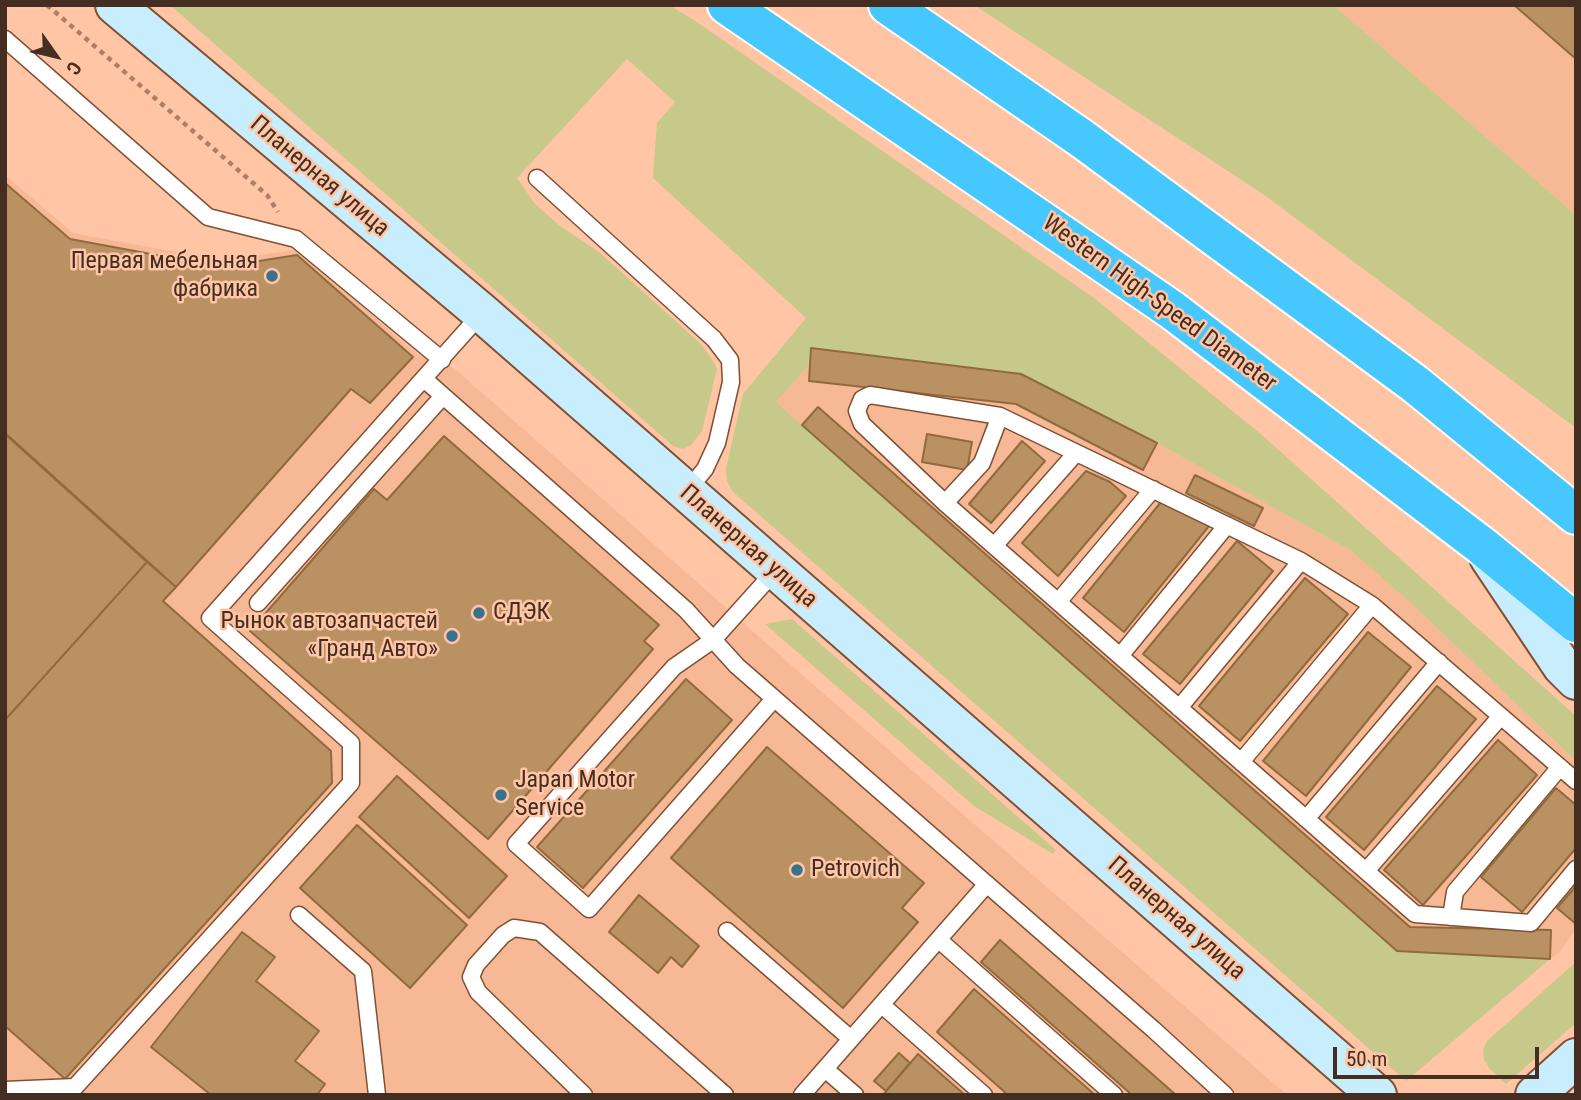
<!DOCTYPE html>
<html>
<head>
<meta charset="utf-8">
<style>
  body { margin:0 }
  #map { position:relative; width:1581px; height:1100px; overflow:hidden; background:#ffc5a5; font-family:"Roboto Condensed",sans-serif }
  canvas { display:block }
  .frame { position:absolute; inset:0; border:7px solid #442e21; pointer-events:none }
  .north { position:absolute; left:21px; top:21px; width:70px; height:70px; -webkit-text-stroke:5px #ffc5a5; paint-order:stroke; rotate:124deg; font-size:19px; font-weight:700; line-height:28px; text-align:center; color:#442e21 }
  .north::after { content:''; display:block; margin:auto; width:24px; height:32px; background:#442e21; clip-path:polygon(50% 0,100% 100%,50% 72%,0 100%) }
  .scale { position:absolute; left:1333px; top:1047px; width:206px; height:32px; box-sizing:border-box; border:4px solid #442e21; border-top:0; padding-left:9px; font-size:21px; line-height:24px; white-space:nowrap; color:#442e21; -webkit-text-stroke:5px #ffc5a5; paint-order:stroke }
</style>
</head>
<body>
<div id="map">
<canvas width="1581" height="1100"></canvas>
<div class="frame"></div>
<div class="north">С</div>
<div class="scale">50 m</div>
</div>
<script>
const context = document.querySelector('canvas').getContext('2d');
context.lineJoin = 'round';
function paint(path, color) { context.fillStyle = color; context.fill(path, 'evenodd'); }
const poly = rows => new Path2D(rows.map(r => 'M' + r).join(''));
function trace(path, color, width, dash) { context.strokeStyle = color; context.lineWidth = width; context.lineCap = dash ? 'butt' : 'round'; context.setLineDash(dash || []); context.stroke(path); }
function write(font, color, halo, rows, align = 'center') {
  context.font = font + ' "Roboto Condensed",sans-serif'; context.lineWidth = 5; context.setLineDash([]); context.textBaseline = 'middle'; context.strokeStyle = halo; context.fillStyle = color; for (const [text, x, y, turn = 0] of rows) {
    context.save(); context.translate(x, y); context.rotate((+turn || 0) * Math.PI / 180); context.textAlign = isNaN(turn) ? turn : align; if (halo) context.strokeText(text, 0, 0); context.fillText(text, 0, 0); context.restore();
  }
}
paint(poly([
  [1333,5,1576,5,1576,215],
  [5,175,73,233,219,260,297,250,418,355,454,368,816,687,1287,1095,5,1095],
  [811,348,1021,374,1157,443,1350,550,1411,603,1576,761,1576,929,1558,954,1550,959,1397,951,776,402,809,365]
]), '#f7b895');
paint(poly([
  [170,5,669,5,694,20,1094,298,1263,436,1576,716,1576,761,1411,603,1350,550,1157,443,1021,374,811,348,809,365,776,402,1397,951,1550,959,1406,1081,733,492,727,481,726,468,743,394,806,318,653,178,657,123,675,102,627,59,517,178,535,204,559,225,599,252,701,344,712,359,717,369,702,431,691,445,683,449,673,446],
  [974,5,1333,5,1576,215,1576,428,1263,194],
  [792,619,1056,850,1053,854,974,806,765,624],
  [1576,962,1576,1023,1506,1084,1489,1068,1484,1059,1483,1050,1487,1041]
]), '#c6c98a');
const building = poly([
  [1514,5,1576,5,1576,59,1514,5],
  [5,183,70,239,221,267,297,255,413,357,370,403,351,389,176,587,5,433,5,183],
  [811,348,1021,374,1157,443,1143,470,1016,404,809,381,811,348],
  [818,407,1410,927,1551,930,1550,959,1397,951,802,425,818,407],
  [5,434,147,562,5,720,5,434],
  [927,434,972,442,967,470,922,462,927,434],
  [444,436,659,625,644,641,653,649,488,839,250,631,374,489,387,500,444,436],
  [1022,441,1045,461,991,523,969,504,1022,441],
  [1086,471,1110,482,1126,496,1058,576,1022,543,1086,471],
  [1195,475,1263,508,1254,526,1186,493,1195,475],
  [1161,502,1209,526,1124,632,1083,598,1161,502],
  [1237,541,1273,571,1180,684,1143,654,1237,541],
  [147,562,176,587,163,601,331,751,332,783,65,1079,5,1026,5,720,147,562],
  [1305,578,1348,614,1240,741,1199,706,1305,578],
  [1368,632,1411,667,1306,796,1263,761,1368,632],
  [686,679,732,720,583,888,537,847,686,679],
  [1437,686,1476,719,1364,850,1326,817,1437,686],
  [1498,740,1537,775,1423,905,1384,870,1498,740],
  [767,747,924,883,902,908,918,922,843,1008,671,858,767,747],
  [397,776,507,876,469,918,359,817,397,776],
  [1556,788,1576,805,1576,848,1522,912,1481,877,1556,788],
  [357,825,467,925,410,988,300,888,357,825],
  [1576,886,1576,924,1557,908,1576,886],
  [639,895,699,946,682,967,671,957,658,973,609,932,639,895],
  [242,932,275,957,256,981,319,1031,295,1061,325,1084,317,1095,211,1095,151,1047,242,932],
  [1000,940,1176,1095,1132,1095,981,962,1000,940],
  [974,989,1095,1095,1008,1095,937,1032,974,989],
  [899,1053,910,1063,886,1091,874,1081,899,1053],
  [918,1054,965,1095,883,1095,918,1054]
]);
paint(building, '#b99163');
trace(building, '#916b3d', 2);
const lane = poly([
  [5,39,208,217,296,239,442,360],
  [537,178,714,339,730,360,731,382,717,443,705,469,686,492],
  [424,379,686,610,737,666,1154,1030,1225,1095],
  [945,503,982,463,1000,416],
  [994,546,1076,453],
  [1058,602,1153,489],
  [258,603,443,396],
  [1120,656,1227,525],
  [774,699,589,909,516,844,674,667,713,640,776,570],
  [1179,708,1301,561],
  [1241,762,1372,605],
  [1576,781,1372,605,1301,561,1000,416,870,395,862,399,857,411,862,424,945,503,1415,914,1531,923,1576,869],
  [1306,819,1439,662],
  [1366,871,1501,716],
  [299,915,363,971,377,1095],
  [1451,917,1455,892,1560,767],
  [727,931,851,1039],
  [939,940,1114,1095],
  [882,1005,984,1095],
  [825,1069,855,1095],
  [5,1090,75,1087,351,783,351,743,210,618,482,313],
  [584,1095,478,992,471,977,476,965,503,935,514,928,540,932,725,1095],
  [802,1095,987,884]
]);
const secondary = poly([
  [115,5,482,313,1377,1095],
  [1489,557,1562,666,1576,680],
  [1535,1095,1576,1058]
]);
const highway = poly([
  [727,5,1172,310,1482,546,1576,623],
  [888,5,1081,138,1415,384,1576,515]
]);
trace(lane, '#815033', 19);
trace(secondary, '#815033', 42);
trace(highway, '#fff', 42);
trace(poly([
  [47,5,267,195,278,212]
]), '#aa8069', 4.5, [5, 5]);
trace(lane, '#fff', 16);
trace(secondary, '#c8eefe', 38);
trace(highway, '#46c7fd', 38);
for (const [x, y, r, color] of [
  [272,276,7,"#3a728c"],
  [479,613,7,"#3a728c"],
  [452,636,7,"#3a728c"],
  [501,795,7,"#3a728c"],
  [797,870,7,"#3a728c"]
]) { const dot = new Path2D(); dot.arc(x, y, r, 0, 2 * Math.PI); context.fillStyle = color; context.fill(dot); trace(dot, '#ffc5a5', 2.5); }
write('24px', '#442e21', '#ffc5a5', [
  ["Планерная улица",319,177,40],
  ["Western High-Speed Diameter",1159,304,36],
  ["Планерная улица",748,547,41],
  ["Планерная улица",1176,919,41]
]);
write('24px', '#442e21', '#ffc5a5', [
  ["Первая мебельная",258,262,"right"],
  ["фабрика",258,290,"right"],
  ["СДЭК",493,613],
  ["Рынок автозапчастей",438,622,"right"],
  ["«Гранд Авто»",438,650,"right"],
  ["Japan Motor",515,781],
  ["Service",515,809],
  ["Petrovich",811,870]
], 'left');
</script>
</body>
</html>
